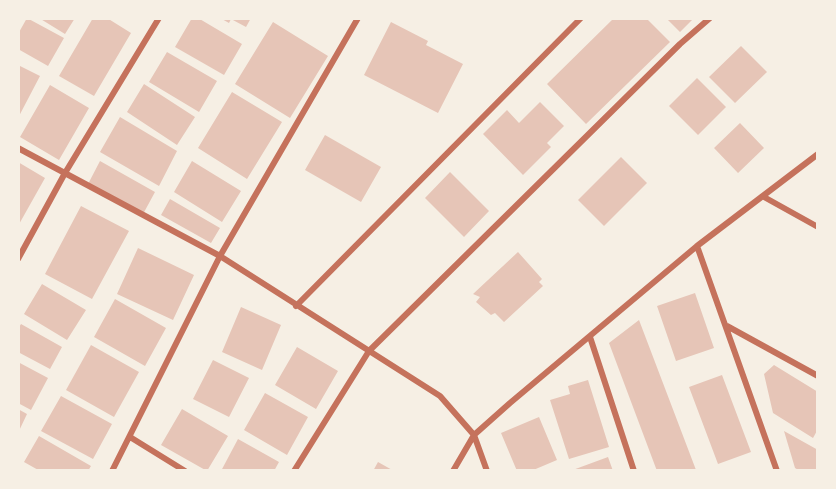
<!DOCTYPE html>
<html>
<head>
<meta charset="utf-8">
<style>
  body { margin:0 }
  #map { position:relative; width:836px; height:489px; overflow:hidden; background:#f6efe4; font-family:"Titillium Web",sans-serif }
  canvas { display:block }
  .frame { position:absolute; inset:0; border:20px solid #f6efe4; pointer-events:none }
</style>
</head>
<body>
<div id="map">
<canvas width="836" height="489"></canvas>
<div class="frame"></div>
</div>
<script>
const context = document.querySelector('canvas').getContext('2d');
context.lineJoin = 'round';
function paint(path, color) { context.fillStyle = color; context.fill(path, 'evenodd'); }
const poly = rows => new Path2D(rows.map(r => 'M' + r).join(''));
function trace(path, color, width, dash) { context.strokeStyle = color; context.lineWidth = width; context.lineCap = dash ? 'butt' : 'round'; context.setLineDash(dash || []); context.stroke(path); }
paint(poly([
  [27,18,64,38,48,66,18,49,18,34],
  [39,18,75,18,65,34],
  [93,18,107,18,131,33,94,96,59,76],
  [192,18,198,18,242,44,224,75,175,47],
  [220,18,251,18,246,27,231,19,229,23],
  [614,18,646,18,670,42,586,124,547,84],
  [666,18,694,18,680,32],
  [273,22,328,56,290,118,235,84],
  [391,22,428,41,426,45,463,64,438,113,364,75],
  [741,46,767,72,735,103,709,77],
  [167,52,217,81,199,112,149,82],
  [18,65,40,76,18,118],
  [697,78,726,107,698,135,669,106],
  [144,84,195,117,177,145,127,112],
  [50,85,89,108,59,160,20,137],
  [232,92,282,122,247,179,198,148],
  [540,102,564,126,547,143,551,147,523,175,483,134,507,110,519,123],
  [120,117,177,151,159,186,100,152],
  [740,123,764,148,738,173,714,148],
  [325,135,381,167,361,202,305,170],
  [621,157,647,183,604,226,578,200],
  [100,161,155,192,142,216,87,186],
  [192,161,241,191,222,222,174,192],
  [18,162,45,178,18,226],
  [450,172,489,211,464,237,425,198],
  [170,199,220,228,211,243,161,215],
  [81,206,129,231,92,299,45,274],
  [138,248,194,275,173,320,117,294],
  [518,252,542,279,539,282,543,286,504,322,495,313,491,315,476,302,480,297,473,294],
  [42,284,86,310,67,340,24,314],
  [695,293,714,348,676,361,657,306],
  [115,299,166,328,145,366,94,337],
  [241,307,281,325,262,370,222,352],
  [639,320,696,470,694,471,657,471,609,343],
  [21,324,62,347,50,369,18,352,18,329],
  [91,345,139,372,114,417,66,390],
  [297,347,338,371,316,409,275,385],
  [213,360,249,378,229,417,193,399],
  [18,362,48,378,31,410,18,403],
  [774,365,818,392,818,429,813,438,773,413,764,374],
  [722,375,751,452,718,464,689,387],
  [588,380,609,447,569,459,550,400,570,394,568,386],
  [265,393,308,417,287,455,244,430],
  [61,396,112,424,93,459,41,431],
  [18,409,27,414,18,433],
  [182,409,228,436,207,471,161,445],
  [539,417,557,460,531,471,517,471,501,433],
  [784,431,818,450,818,471,800,471,795,468],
  [39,436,91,466,88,471,40,471,24,462],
  [238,439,279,462,274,471,221,471],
  [608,457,613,471,570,471],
  [378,462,394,471,373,471]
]), '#e6c5b7');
trace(poly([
  [18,148,220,256,440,396,474,435,487,471],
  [764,197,818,227],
  [697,246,777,471],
  [18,259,65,173,159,18],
  [296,306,581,18],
  [727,326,818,376],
  [590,337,634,471],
  [130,437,185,471],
  [112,471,220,256,358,18],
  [294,471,369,351,680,44,710,18],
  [453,471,474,435,510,403,697,246,818,154]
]), '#c5725c', 6);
</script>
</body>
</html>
